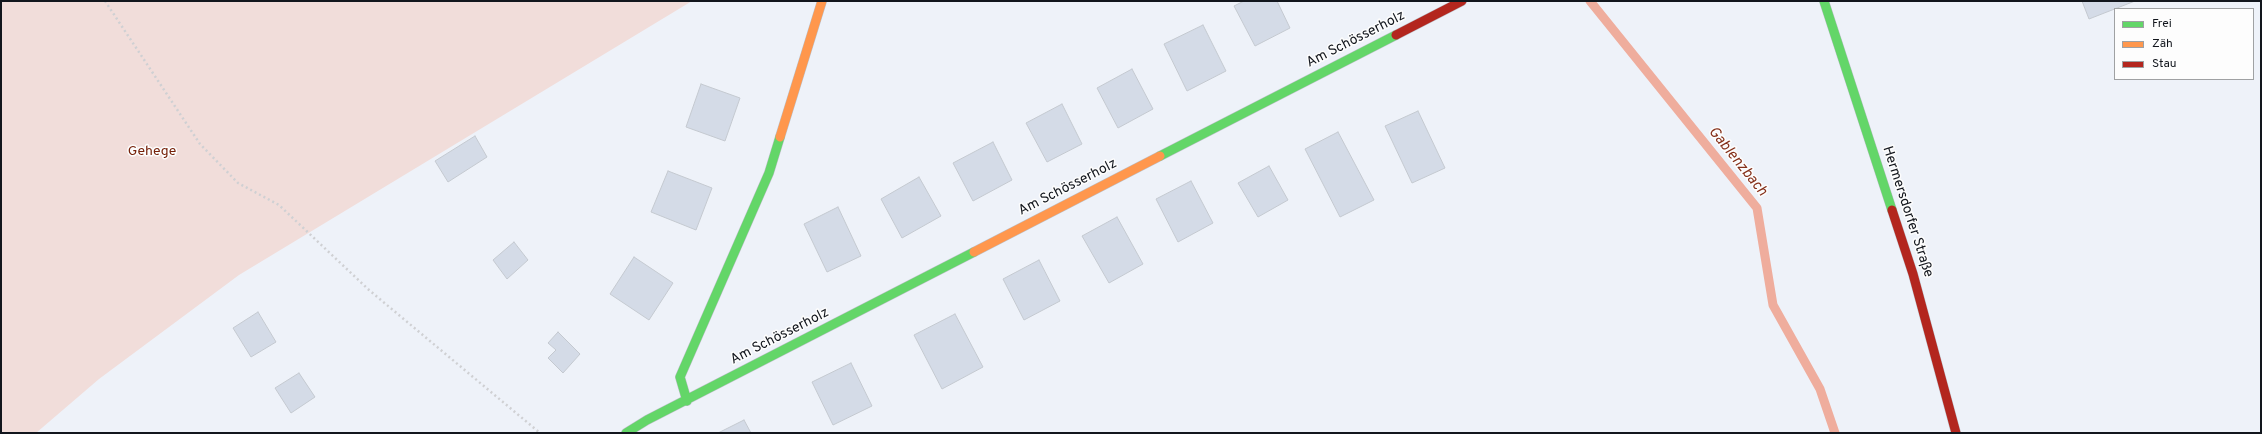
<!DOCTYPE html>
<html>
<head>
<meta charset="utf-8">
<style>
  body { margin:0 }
  #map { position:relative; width:2262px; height:434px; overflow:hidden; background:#eef2f9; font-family:Overpass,sans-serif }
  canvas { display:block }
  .frame { position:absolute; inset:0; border:2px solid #12161d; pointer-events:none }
  .legend { position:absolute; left:2114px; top:8px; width:140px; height:72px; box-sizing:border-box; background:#fdfdfd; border:1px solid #9fa1a3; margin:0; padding:5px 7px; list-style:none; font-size:12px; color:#12161d }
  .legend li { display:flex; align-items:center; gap:8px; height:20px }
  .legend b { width:20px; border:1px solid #9fa1a3 }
</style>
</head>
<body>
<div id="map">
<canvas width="2262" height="434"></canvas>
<div class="frame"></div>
<ul class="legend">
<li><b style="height:5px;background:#63d668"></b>Frei</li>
<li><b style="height:5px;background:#ff974d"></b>Zäh</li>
<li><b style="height:5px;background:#b3261e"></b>Stau</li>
</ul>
</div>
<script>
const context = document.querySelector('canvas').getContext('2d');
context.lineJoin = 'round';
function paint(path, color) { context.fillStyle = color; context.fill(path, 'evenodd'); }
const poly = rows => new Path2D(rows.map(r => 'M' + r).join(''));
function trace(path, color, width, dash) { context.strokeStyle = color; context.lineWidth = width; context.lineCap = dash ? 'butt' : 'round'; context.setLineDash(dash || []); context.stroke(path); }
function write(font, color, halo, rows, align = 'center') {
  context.font = font + ' Overpass,sans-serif'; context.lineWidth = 3; context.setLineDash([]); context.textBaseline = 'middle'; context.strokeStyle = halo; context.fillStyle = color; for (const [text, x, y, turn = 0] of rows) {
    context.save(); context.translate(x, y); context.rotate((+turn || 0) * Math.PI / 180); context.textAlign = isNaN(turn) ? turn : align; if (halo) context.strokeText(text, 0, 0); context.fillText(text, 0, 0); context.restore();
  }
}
paint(poly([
  [1,1,692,1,239,275,99,379,36,433,1,433]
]), '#f1ddda');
trace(poly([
  [1590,1,1757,208,1773,305,1820,389,1835,433]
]), '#efad9d', 9);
const building = poly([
  [1244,1,1277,1,1290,28,1255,46,1234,6,1244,1],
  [2082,1,2135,1,2089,19,2082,1],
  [1203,25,1226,71,1187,91,1164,44,1203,25],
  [1132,69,1153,109,1118,128,1097,88,1132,69],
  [701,84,740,98,725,141,686,127,701,84],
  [1062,104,1082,144,1047,162,1026,123,1062,104],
  [1418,111,1445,168,1412,183,1385,126,1418,111],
  [1338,132,1374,200,1340,217,1305,149,1338,132],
  [475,136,487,157,448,182,435,161,475,136],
  [993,142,1012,180,973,201,953,163,993,142],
  [1269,166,1288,200,1258,217,1238,183,1269,166],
  [668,171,712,188,696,230,651,212,668,171],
  [919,177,941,216,902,238,881,199,919,177],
  [1191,181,1213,223,1178,242,1156,199,1191,181],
  [838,207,861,256,827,272,804,224,838,207],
  [1117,217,1143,264,1109,283,1082,236,1117,217],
  [514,242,528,260,507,279,493,260,514,242],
  [634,257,673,283,649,320,610,294,634,257],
  [1039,260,1060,301,1024,320,1003,279,1039,260],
  [258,312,276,342,251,357,233,328,258,312],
  [955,314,983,367,942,389,914,335,955,314],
  [558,332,580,354,563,373,548,358,556,350,548,343,558,332],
  [851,363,872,406,833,425,812,382,851,363],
  [299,373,315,397,291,413,275,388,299,373],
  [744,420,751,433,718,433,744,420]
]);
paint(building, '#d4dbe7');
trace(building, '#c4c9d0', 1);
const fast = poly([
  [1824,1,1892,210],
  [1160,156,1396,35],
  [687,401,680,377,769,173,780,137],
  [626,433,647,420,974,252]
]);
const slow = poly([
  [780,137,822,1],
  [974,252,1160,156]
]);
const jam = poly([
  [1396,35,1462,1],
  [1892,210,1913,274,1956,433]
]);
trace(fast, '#bcc0c8', 10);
trace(slow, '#bcc0c8', 10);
trace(jam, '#bcc0c8', 10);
trace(poly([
  [105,1,200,144,238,183,279,205,369,290,540,433]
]), '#cfd0d3', 2.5, [2, 3]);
trace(fast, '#63d668', 9);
trace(slow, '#ff974d', 9);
trace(jam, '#b3261e', 9);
write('14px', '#12161d', '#fdfdfd', [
  ["Am Schösserholz",1356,40,-27],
  ["Am Schösserholz",1068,188,-27],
  ["Hermersdorfer Straße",1907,212,72],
  ["Am Schösserholz",780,337,-27]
]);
write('14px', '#762109', '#fdfdfd', [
  ["Gehege",152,152]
]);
write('italic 15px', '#842f19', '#fdfdfd', [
  ["Gablenzbach",1737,162,51]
]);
</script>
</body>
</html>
